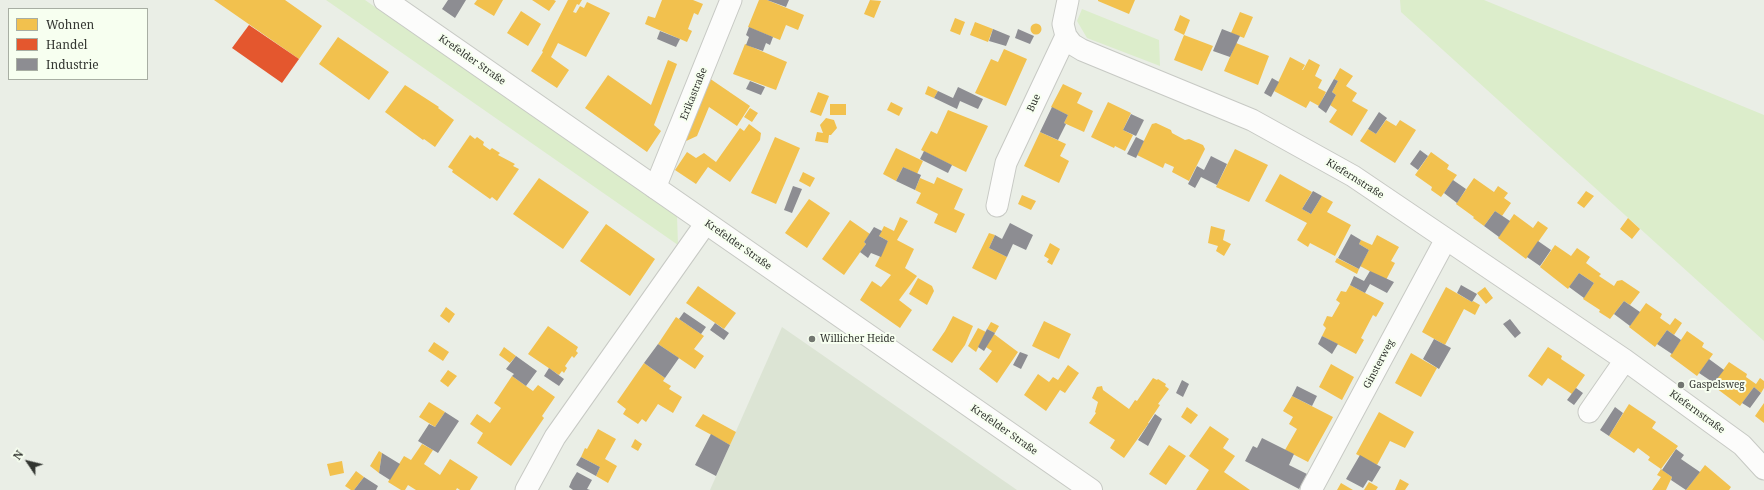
<!DOCTYPE html>
<html>
<head>
<meta charset="utf-8">
<style>
  body { margin:0 }
  #map { position:relative; width:1764px; height:490px; overflow:hidden; background:#eaeee6; font-family:"Noto Serif",serif }
  canvas { display:block }
  .legend { position:absolute; left:8px; top:8px; width:140px; height:72px; box-sizing:border-box; background:#f7fff0; border:1px solid #a8aea3; margin:0; padding:5px 7px; list-style:none; font-size:12px; color:#323530 }
  .legend li { display:flex; align-items:center; gap:8px; height:20px }
  .legend b { width:20px; border:1px solid #a8aea3 }
  .north { position:absolute; left:8px; top:442px; width:40px; height:40px; -webkit-text-stroke:3px #f7fff0; paint-order:stroke; rotate:305deg; font-size:11px; font-weight:700; line-height:16px; text-align:center; color:#323530 }
  .north::after { content:''; display:block; margin:auto; width:14px; height:18px; background:#323530; clip-path:polygon(50% 0,100% 100%,50% 72%,0 100%) }
</style>
</head>
<body>
<div id="map">
<canvas width="1764" height="490"></canvas>
<ul class="legend">
<li><b style="height:11px;background:#f2c14e"></b>Wohnen</li>
<li><b style="height:11px;background:#e4572e"></b>Handel</li>
<li><b style="height:11px;background:#8d8d92"></b>Industrie</li>
</ul>
<div class="north">N</div>
</div>
<script>
const context = document.querySelector('canvas').getContext('2d');
context.lineJoin = 'round';
function paint(path, color) { context.fillStyle = color; context.fill(path, 'evenodd'); }
const poly = rows => new Path2D(rows.map(r => 'M' + r).join(''));
function trace(path, color, width, dash) { context.strokeStyle = color; context.lineWidth = width; context.lineCap = dash ? 'butt' : 'round'; context.setLineDash(dash || []); context.stroke(path); }
function write(font, color, halo, rows, align = 'center') {
  context.font = font + ' "Noto Serif",serif'; context.lineWidth = 4; context.setLineDash([]); context.textBaseline = 'middle'; context.strokeStyle = halo; context.fillStyle = color; for (const [text, x, y, turn = 0] of rows) {
    context.save(); context.translate(x, y); context.rotate((+turn || 0) * Math.PI / 180); context.textAlign = isNaN(turn) ? turn : align; if (halo) context.strokeText(text, 0, 0); context.fillText(text, 0, 0); context.restore();
  }
}
paint(poly([
  [782,327,1017,490,710,490]
]), '#dce4d4');
paint(poly([
  [326,0,365,0,677,216,678,245],
  [1400,0,1484,0,1764,115,1764,341,1401,12],
  [1082,9,1159,40,1160,66,1087,38,1077,21]
]), '#dcedcb');
paint(poly([
  [214,0,285,0,322,26,299,59],
  [477,0,503,0,494,16,474,4],
  [532,0,554,0,556,1,549,11],
  [568,0,582,0,579,5,577,4,573,12,576,13,580,6,584,8,587,2,610,13,586,57,558,43,551,57,569,70,557,88,531,71,543,52,542,51],
  [662,0,693,0,703,4,698,15,694,13,688,29,692,31,687,42,645,24,648,16,655,18],
  [759,0,767,0,804,15,798,30,786,25,780,40,748,27],
  [870,0,881,1,874,18,864,14],
  [1098,0,1135,0,1129,14,1098,1],
  [521,11,541,24,528,46,507,33],
  [1240,12,1253,17,1244,38,1231,33],
  [1180,15,1190,20,1184,35,1213,46,1202,71,1174,60,1184,35,1174,30],
  [955,18,965,22,960,35,950,31],
  [975,22,993,29,988,42,970,35],
  '1030.5 29a5.5 5.5 0 1 1 11 0a5.5 5.5 0 1 1-11 0Z',
  [338,37,389,72,369,100,319,64],
  [1236,43,1269,56,1258,85,1224,71],
  [745,44,787,62,776,90,733,74],
  [1004,49,1027,59,1006,106,975,93,991,59,998,62],
  [1290,57,1305,65,1302,70,1303,70,1309,59,1320,65,1315,76,1322,80,1318,88,1326,92,1319,106,1310,101,1306,108,1274,91],
  [668,60,677,64,654,125,661,131,647,152,585,108,608,75,651,105],
  [1340,68,1353,76,1346,86,1357,93,1352,101,1368,110,1352,136,1329,122,1337,110,1330,105,1336,95,1332,92,1338,81,1334,79],
  [709,78,750,106,737,126,709,107,697,136,684,142],
  [1063,84,1082,93,1077,103,1093,111,1084,132,1064,123,1068,115,1051,107],
  [405,85,439,107,438,108,454,120,435,147,424,139,423,140,385,112],
  [928,86,938,91,934,98,925,94],
  [818,92,829,96,821,116,810,112],
  [891,102,903,108,899,116,887,110],
  [1108,102,1131,113,1123,130,1133,135,1125,151,1115,146,1114,148,1091,137],
  [830,104,846,104,846,115,830,115],
  [750,108,758,113,752,122,744,117],
  [948,110,988,126,966,172,921,150,931,131,937,134],
  [826,118,834,120,837,128,831,135,829,135,828,143,815,141,817,132,823,133,820,125],
  [1386,120,1396,126,1400,120,1416,130,1395,163,1360,141,1368,129,1376,134],
  [1156,123,1171,130,1172,133,1185,140,1189,139,1203,145,1205,149,1189,181,1172,172,1174,167,1165,163,1163,168,1137,155,1152,124],
  [749,124,761,133,760,140,730,182,708,167,696,184,675,170,687,152,696,158,704,153,716,162,740,128,744,131],
  [1040,132,1066,144,1060,156,1069,161,1059,183,1024,166],
  [470,135,475,139,477,137,484,142,483,145,490,150,492,148,500,153,498,155,515,164,513,166,519,169,497,201,492,197,490,199,452,172,453,170,448,167],
  [775,137,800,148,776,204,751,193],
  [896,148,923,161,917,174,903,167,896,181,883,174],
  [1235,149,1268,165,1249,202,1216,187],
  [1431,152,1449,165,1447,169,1457,175,1441,197,1431,190,1432,187,1415,175],
  [803,172,815,178,810,187,799,181],
  [1280,174,1312,192,1302,209,1311,214,1322,196,1333,202,1327,212,1351,225,1335,256,1310,243,1308,247,1297,240,1307,223,1265,201],
  [937,177,963,189,954,209,965,214,956,233,934,223,938,214,916,203,921,193,915,190,920,178,934,184],
  [539,178,589,212,563,249,513,214],
  [1474,178,1494,192,1498,186,1508,193,1504,198,1511,203,1502,216,1495,211,1484,226,1473,218,1474,217,1456,204],
  [1586,191,1594,196,1584,208,1577,203],
  [1022,195,1036,201,1031,210,1018,204],
  [809,199,830,213,807,248,785,233],
  [1514,214,1533,228,1538,221,1548,228,1526,259,1498,238],
  [900,217,908,221,897,240,914,249,905,268,917,276,899,300,912,310,900,328,860,300,872,281,881,287,891,275,875,266,888,241,879,236,884,226,894,231],
  [1628,218,1640,229,1632,239,1620,229],
  [850,220,870,234,864,242,866,244,844,275,822,259],
  [606,224,655,259,630,296,580,261],
  [1211,226,1225,230,1223,240,1231,244,1224,256,1216,251,1218,246,1208,243],
  [989,233,995,235,989,248,1007,257,996,280,972,268],
  [1377,235,1399,247,1391,261,1395,263,1386,280,1360,266,1369,250,1359,244,1361,240,1372,245],
  [1050,243,1060,249,1052,265,1047,262,1049,259,1044,256],
  [1555,245,1571,256,1577,248,1590,257,1586,263,1601,274,1599,276,1614,286,1617,281,1622,280,1640,292,1630,305,1624,301,1610,319,1599,312,1600,310,1583,299,1594,283,1579,273,1568,289,1540,267],
  [1337,258,1359,269,1357,274,1335,262],
  [918,278,932,286,934,291,927,305,909,294],
  [1350,285,1384,303,1376,317,1373,315,1361,338,1364,340,1356,354,1322,336,1326,328,1323,325,1327,316,1332,317,1340,303,1336,300,1341,291,1346,292],
  [698,286,736,313,724,329,686,303],
  [1446,287,1472,302,1473,301,1480,305,1475,315,1464,309,1445,345,1422,332],
  [1485,287,1493,298,1486,304,1477,293],
  [1646,303,1662,314,1660,318,1670,325,1675,318,1682,323,1674,335,1667,330,1655,347,1629,327],
  [446,307,455,314,449,323,440,316],
  [953,316,973,326,965,345,952,363,932,350,945,331],
  [676,317,704,336,694,349,704,356,695,369,658,344],
  [1044,321,1071,334,1059,359,1032,346],
  [991,322,999,326,995,333,987,329],
  [548,326,578,347,576,351,578,353,574,358,572,356,565,366,567,368,564,373,562,371,559,375,528,354],
  [978,328,986,332,976,352,968,346],
  [1687,331,1704,343,1702,347,1713,354,1697,376,1670,356],
  [994,334,1018,352,997,383,979,369,992,351,986,347],
  [434,342,449,352,443,361,428,351],
  [504,347,516,356,510,363,499,355],
  [1548,347,1562,356,1561,359,1585,375,1572,394,1548,378,1542,386,1528,376],
  [1411,353,1437,368,1421,397,1395,383],
  [1729,362,1747,374,1746,377,1756,384,1760,378,1764,381,1764,388,1761,393,1754,387,1740,406,1712,385],
  [644,363,665,378,663,381,671,386,669,389,682,397,673,413,658,404,646,422,642,419,638,424,623,414,626,409,617,402],
  [1331,364,1354,377,1342,400,1319,387],
  [1068,365,1079,373,1065,393,1060,390,1046,411,1024,395,1038,374,1049,382,1053,377,1058,380],
  [448,370,457,376,448,387,440,381],
  [512,376,533,391,538,385,555,397,542,416,544,418,511,466,477,443,483,433,470,424,477,414,490,423,501,408,494,403],
  [1153,378,1157,380,1158,379,1166,384,1165,386,1169,389,1158,404,1160,405,1148,423,1149,423,1124,458,1110,448,1115,440,1089,423,1096,413,1095,412,1098,402,1092,398,1097,387,1102,386,1103,390,1129,409,1135,400,1137,401],
  [1292,396,1333,417,1308,462,1285,450,1297,429,1289,424,1293,417,1283,411],
  [429,402,445,412,435,427,419,417],
  [1764,403,1764,423,1755,416],
  [1629,404,1656,422,1652,428,1678,446,1661,469,1672,477,1666,490,1652,490,1661,477,1657,475,1661,469,1648,460,1650,457,1638,448,1634,453,1609,436],
  [1187,407,1198,415,1191,424,1181,417],
  [1379,412,1414,432,1405,448,1390,441,1377,465,1356,454],
  [703,414,736,432,730,445,695,426],
  [1210,426,1229,439,1223,448,1235,456,1224,472,1250,490,1196,490,1209,470,1189,456],
  [598,429,616,439,605,459,617,466,608,483,596,476,600,467,581,457,585,448,587,449],
  [635,439,642,444,638,451,631,447],
  [422,444,433,450,424,464,440,475,450,459,478,477,470,490,460,490,457,488,456,490,416,490,408,485,405,490,401,490,388,482,404,456,411,460],
  [1169,445,1186,456,1166,485,1149,474],
  [379,451,382,453,379,473,370,466],
  [342,461,344,473,330,476,327,464],
  [1705,465,1731,487,1729,490,1686,490],
  [356,471,364,477,354,490,351,490,345,486],
  [1400,479,1409,484,1405,490,1395,490],
  [1369,482,1378,487,1376,490,1364,490],
  [1341,483,1353,490,1337,490]
]), '#f2c14e');
paint(poly([
  [249,25,299,59,282,83,232,48]
]), '#e4572e');
paint(poly([
  [448,0,466,0,455,18,442,9],
  [767,0,789,0,786,7],
  [749,27,773,37,770,45,766,43,763,51,746,45,749,37,746,35],
  [993,29,1010,36,1006,46,989,41],
  [1018,29,1034,36,1030,44,1015,38],
  [1222,29,1240,36,1230,57,1213,51],
  [660,31,680,39,676,47,657,39],
  [1272,78,1279,82,1271,97,1264,93],
  [1334,79,1338,81,1332,92,1336,95,1326,113,1318,107],
  [750,81,765,87,761,95,746,89],
  [958,87,983,99,978,109,960,101,957,109,934,98,938,91,953,98],
  [1052,107,1068,115,1064,123,1066,124,1058,140,1040,132],
  [1379,112,1387,118,1376,134,1368,129],
  [1131,114,1144,120,1136,136,1123,130],
  [1136,137,1144,141,1136,158,1127,154],
  [1420,150,1428,156,1418,170,1410,164],
  [924,151,952,165,948,173,920,159],
  [1211,156,1227,164,1217,185,1201,177,1195,188,1188,184,1197,166,1204,170],
  [903,167,921,175,915,190,896,181],
  [1453,180,1466,189,1457,203,1444,193],
  [793,186,802,189,792,213,784,210],
  [1313,191,1322,196,1311,214,1302,209],
  [1495,211,1510,221,1499,237,1484,226],
  [1010,223,1033,235,1026,250,1013,244,1007,257,989,248,995,235,1002,239],
  [874,227,882,231,879,236,888,241,881,257,871,253,868,258,860,252,866,244,864,242],
  [1351,234,1361,240,1359,244,1369,250,1359,269,1338,258],
  [1538,241,1551,250,1540,266,1527,257],
  [1370,271,1394,282,1387,293,1370,284,1365,293,1350,285,1354,276,1364,281],
  [1579,273,1594,283,1584,298,1569,287],
  [1461,285,1477,294,1472,302,1457,293],
  [1624,301,1640,312,1630,326,1614,314],
  [684,312,706,327,701,334,679,319],
  [1510,319,1521,333,1515,338,1503,324],
  [715,323,729,333,724,340,710,330],
  [987,329,995,333,984,351,978,347],
  [1667,330,1681,340,1672,354,1657,344],
  [1322,336,1338,344,1332,354,1318,344],
  [1434,339,1451,348,1439,369,1423,359],
  [658,344,679,358,665,378,644,363],
  [1020,352,1028,355,1021,369,1013,365],
  [516,356,537,371,526,386,512,376,514,374,506,369],
  [1709,359,1724,370,1714,383,1699,373],
  [549,368,564,379,559,386,544,376],
  [1182,380,1189,384,1183,397,1176,393],
  [1297,386,1317,396,1312,406,1292,396],
  [1754,387,1761,393,1750,408,1742,403],
  [1576,388,1583,393,1574,405,1567,400],
  [1615,407,1623,413,1609,436,1600,430],
  [445,412,459,421,438,453,418,441,429,424,435,427],
  [1155,414,1162,419,1148,446,1138,440],
  [711,434,730,445,716,476,695,465],
  [1262,438,1294,454,1289,465,1307,474,1299,489,1245,461,1253,446,1257,448],
  [1676,449,1684,455,1681,459,1700,472,1686,490,1671,480,1672,477,1662,470],
  [382,453,400,464,390,480,379,473],
  [1360,455,1381,467,1372,482,1368,480,1363,488,1346,479],
  [581,457,600,467,596,476,576,465],
  [577,472,592,480,587,489,590,490,573,490,569,487,572,480,582,485,572,480],
  [364,477,378,486,376,490,354,490]
]), '#8d8d92');
const minor = poly([
  [1066,36,1072,44,1082,50,1252,120,1353,176,1625,360,1742,445,1764,469],
  [655,188,731,0],
  [997,206,1006,163,1066,36,1063,24,1068,0],
  [1589,412,1625,360],
  [526,490,555,437,706,223],
  [1311,490,1446,239]
]);
const secondary = poly([
  [385,0,1091,490]
]);
trace(minor, '#c7c9c4', 23);
trace(secondary, '#c7c9c4', 24);
trace(minor, '#fcfcfb', 21);
trace(secondary, '#fcfcfb', 22);
for (const [x, y, r, color] of [
  [812,339,4,"#727670"],
  [1681,385,4,"#727670"]
]) { const dot = new Path2D(); dot.arc(x, y, r, 0, 2 * Math.PI); context.fillStyle = color; context.fill(dot); trace(dot, '#f7fff0', 1.5); }
write('10px', '#323530', '#f7fff0', [
  ["Krefelder Straße",472,60,35],
  ["Erikastraße",694,94,-68],
  ["Bue",1034,103,-65],
  ["Kiefernstraße",1355,179,32],
  ["Krefelder Straße",738,245,35],
  ["Ginsterweg",1379,364,-62],
  ["Kiefernstraße",1697,412,36],
  ["Krefelder Straße",1004,430,35]
]);
write('10px', '#323530', '#f7fff0', [
  ["Willicher Heide",820,339],
  ["Gaspelsweg",1689,385]
], 'left');
</script>
</body>
</html>
